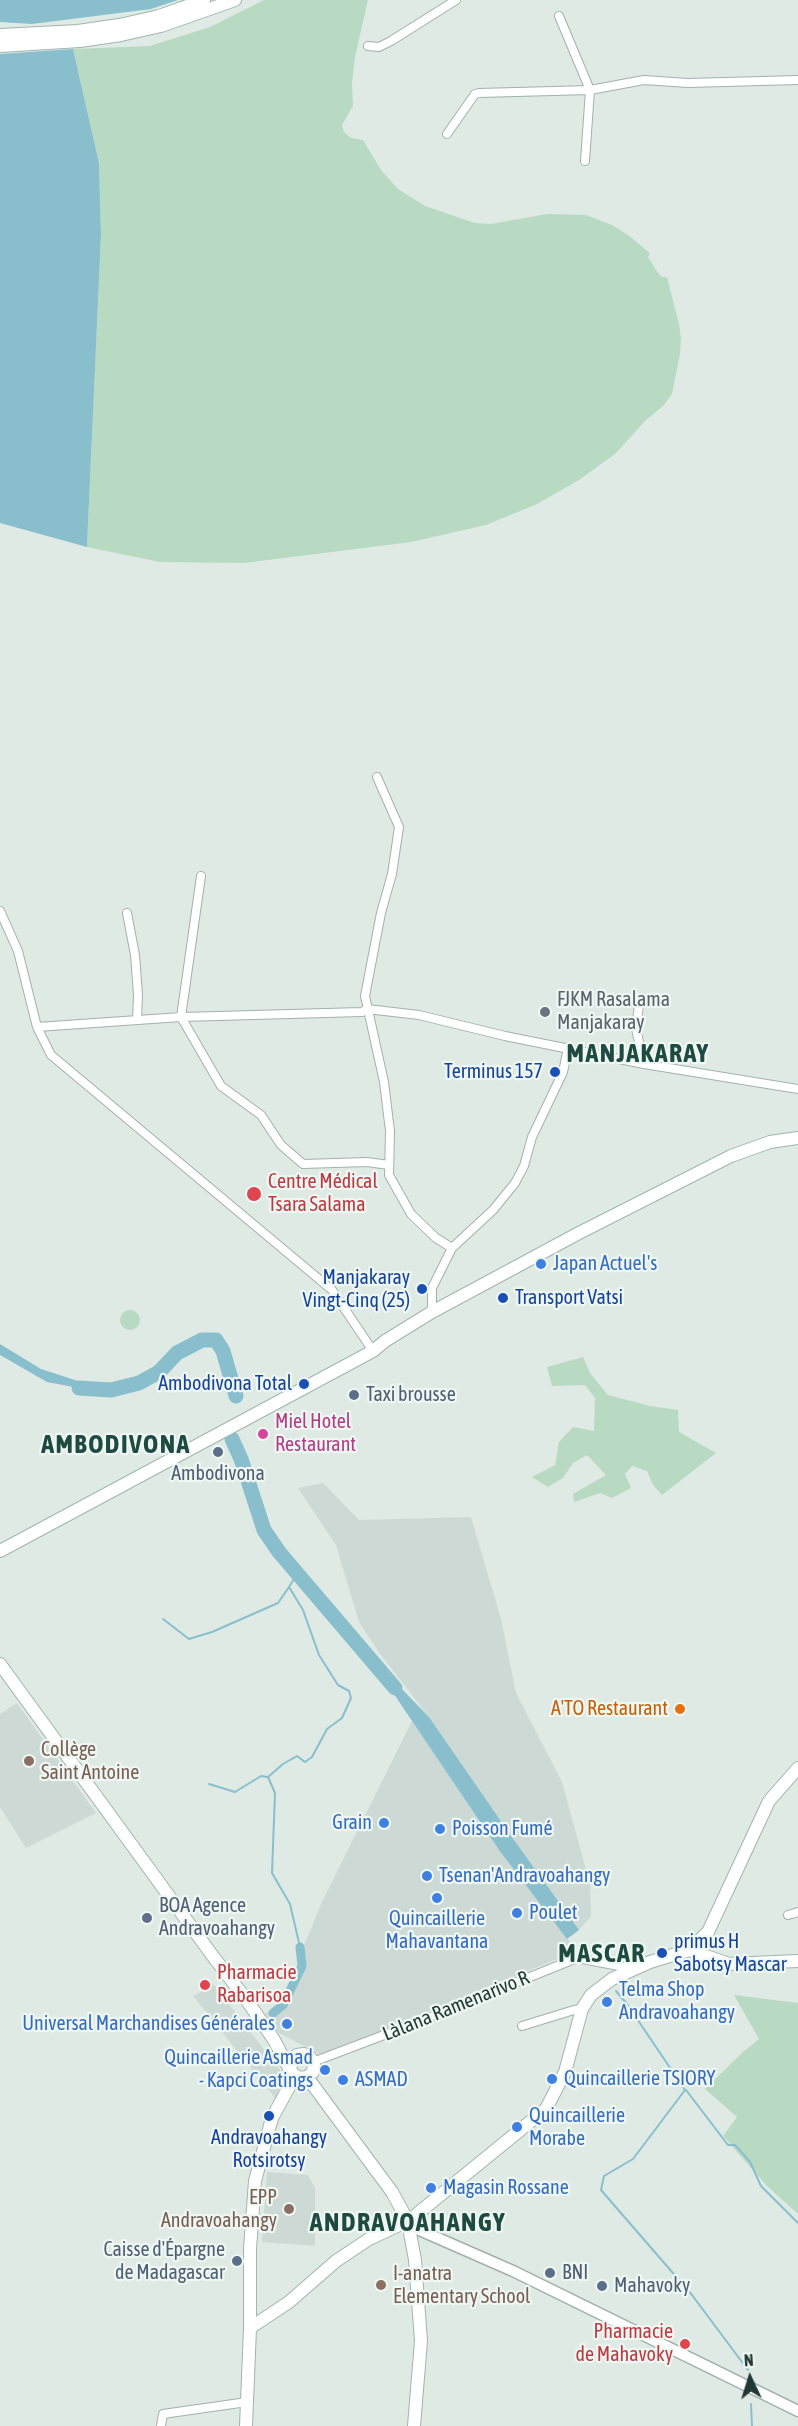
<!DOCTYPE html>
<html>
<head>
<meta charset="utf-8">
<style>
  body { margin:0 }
  #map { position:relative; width:798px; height:2426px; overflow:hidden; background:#dfeae5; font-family:"Asap Condensed",sans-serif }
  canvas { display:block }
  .north { position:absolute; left:720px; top:2348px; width:60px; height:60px; -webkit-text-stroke:4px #eff7f3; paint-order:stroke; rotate:356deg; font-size:16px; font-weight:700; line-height:24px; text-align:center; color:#213934 }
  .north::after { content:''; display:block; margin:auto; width:21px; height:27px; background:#213934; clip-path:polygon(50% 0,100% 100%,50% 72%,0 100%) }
</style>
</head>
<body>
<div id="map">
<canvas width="798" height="2426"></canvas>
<div class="north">N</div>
</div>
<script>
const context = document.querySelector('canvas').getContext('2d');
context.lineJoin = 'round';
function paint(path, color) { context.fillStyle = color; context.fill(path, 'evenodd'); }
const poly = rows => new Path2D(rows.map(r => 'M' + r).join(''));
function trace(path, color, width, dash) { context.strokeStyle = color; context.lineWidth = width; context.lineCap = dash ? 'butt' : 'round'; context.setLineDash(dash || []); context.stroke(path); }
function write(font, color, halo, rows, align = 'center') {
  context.font = font + ' "Asap Condensed",sans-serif'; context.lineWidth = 4.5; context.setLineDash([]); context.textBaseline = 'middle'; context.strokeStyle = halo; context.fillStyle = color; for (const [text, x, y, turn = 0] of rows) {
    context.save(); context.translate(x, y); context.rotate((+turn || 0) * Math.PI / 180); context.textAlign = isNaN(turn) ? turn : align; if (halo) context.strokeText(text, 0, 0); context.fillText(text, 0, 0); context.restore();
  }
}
paint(poly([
  [323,1483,359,1520,471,1517,501,1619,516,1693,562,1782,590,1884,591,1916,579,1930,514,1840,429,1717,378,1651,359,1622,336,1545,298,1488],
  [17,1703,96,1813,26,1848,0,1807,0,1714],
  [412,1721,499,1850,577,1951,322,2055,277,2032,265,2014,281,2004,298,1966,299,1958,322,1902],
  [214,1985,283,2074,276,2099,193,1996],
  [267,2172,308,2175,315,2188,315,2246,262,2242]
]), '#cdd9d4');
paint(poly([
  [264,0,368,0,355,57,352,83,353,106,342,125,344,132,351,138,363,140,381,170,398,189,425,206,475,223,491,224,547,214,586,215,612,225,628,235,650,253,648,257,658,273,662,277,667,277,679,324,681,338,680,354,672,394,663,406,645,421,615,454,579,480,537,504,486,525,411,542,244,563,160,562,87,547,101,235,99,163,73,49,150,46,210,27],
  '120 1320a10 10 0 1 1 20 0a10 10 0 1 1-20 0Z',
  [583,1357,590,1373,608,1395,650,1406,678,1410,679,1432,716,1453,662,1495,653,1485,647,1471,632,1466,625,1474,631,1488,612,1498,600,1493,574,1502,573,1494,606,1475,587,1455,573,1463,563,1478,548,1487,532,1477,555,1465,559,1442,573,1427,594,1431,595,1398,585,1385,552,1386,547,1367],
  [734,1995,798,2003,798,2214,767,2186,723,2136,737,2117,705,2089,743,2052,759,2039]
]), '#b8dac3');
paint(poly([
  [0,0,178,0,151,9,32,24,0,22],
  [73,49,99,163,101,235,87,547,0,523,0,54],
  [0,1344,41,1369,81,1382,79,1388,47,1382,0,1355],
  [398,1685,429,1717,514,1840,579,1930,567,1939,499,1850,412,1721,392,1691]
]), '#89bfcd');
trace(poly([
  [163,1619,189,1639,212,1632,278,1603,289,1587],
  [268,1777,275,1793,272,1873,290,1904,300,1947],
  [209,1784,235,1792,261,1776,268,1777,283,1764,297,1756,305,1762,312,1757,327,1729,342,1718,351,1698,349,1691,338,1685,319,1655,303,1610,289,1587,297,1574],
  [616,1991,627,2004,685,2090,633,2159,604,2176,601,2190,692,2295,748,2370],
  [686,2090,728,2145,735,2145,750,2162,761,2186,798,2223],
  [751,2404,752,2426]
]), '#89bfcd', 2);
trace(poly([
  [273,2013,283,2005,302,1966,300,1947]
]), '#89bfcd', 9);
trace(poly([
  [79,1388,111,1390,139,1383,159,1372,177,1353,202,1340,216,1340,223,1351,236,1396],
  [232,1439,241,1459,264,1530,279,1552,395,1688]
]), '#89bfcd', 15);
const minor = poly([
  [559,16,590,90,585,161],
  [368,46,379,47,391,41,456,0],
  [447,134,475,94,479,93,590,90,644,80,688,83,798,80],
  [377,777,399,827,392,874,381,913,365,996,384,1082,390,1131,389,1175,411,1214,436,1238,452,1248],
  [201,876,181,1017,221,1086,261,1115,281,1145,303,1164,367,1162,389,1165],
  [0,911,18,951,37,1027,51,1055,332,1290,373,1351],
  [127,913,135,955,138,995,137,1020],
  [639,1005,636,1029,644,1064],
  [37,1027,181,1017,362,1012,367,1009,419,1015,505,1036,644,1064,798,1089],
  [432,1312,432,1288,452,1248,493,1210,515,1183,524,1166,532,1137,563,1072,568,1048],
  [788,1915,798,1912],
  [522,2026,574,2010,582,2009],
  [313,2062,421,2021,577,1958,635,1969],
  [161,2426,163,2414,247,2402]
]);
const tertiary = poly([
  [417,2229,513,2271,798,2411]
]);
const secondary = poly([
  [0,35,78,31,119,25,159,16,204,0],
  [0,46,80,41,121,35,161,26,235,0],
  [0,1551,373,1351,385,1341,432,1312,579,1233,731,1156,770,1142,798,1138],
  [0,1664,212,1955,246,1999,274,2040,290,2070,292,2073,299,2078,307,2077,313,2072,314,2064,310,2057,304,2054,297,2055,292,2060,290,2070],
  [689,1950,729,1964,798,1961],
  [307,2077,392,2192,403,2212],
  [417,2214,546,2109,565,2072,582,2009,591,1995,612,1979,650,1962,689,1950,708,1932,769,1801,798,1768],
  [410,2233,415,2260,421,2341,414,2426],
  [250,2328,289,2302,336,2261,369,2239,397,2226],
  [246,2426,250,2328,250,2249,255,2181,272,2118,295,2076]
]);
trace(minor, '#a2b1ac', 10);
trace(tertiary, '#a2b1ac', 13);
trace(secondary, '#9fb5ae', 14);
trace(minor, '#fff', 8);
trace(tertiary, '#fff', 10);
trace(secondary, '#fff', 12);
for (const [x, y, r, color] of [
  [545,1012,6,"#6b7280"],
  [555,1072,6,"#1a4fb4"],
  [254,1194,8,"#e0444e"],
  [541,1264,6,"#3f7fe0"],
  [422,1289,6,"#1a4fb4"],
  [503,1298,6,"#1a4fb4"],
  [304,1384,6,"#1a4fb4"],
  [354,1395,6,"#5c6f8a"],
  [263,1434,6,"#d1479c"],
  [218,1452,6,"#5c6f8a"],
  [680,1709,6,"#e8710a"],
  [29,1761,6,"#8d6e63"],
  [384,1823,6,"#3f7fe0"],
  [440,1829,6,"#3f7fe0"],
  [427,1876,6,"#3f7fe0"],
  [437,1898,6,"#3f7fe0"],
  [517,1913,6,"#3f7fe0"],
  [147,1918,6,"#5c6f8a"],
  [662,1953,6,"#1a4fb4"],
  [205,1985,6,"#e0444e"],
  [607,2002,6,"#3f7fe0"],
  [287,2024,6,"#3f7fe0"],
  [325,2070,6,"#3f7fe0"],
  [552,2079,6,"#3f7fe0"],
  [343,2080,6,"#3f7fe0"],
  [269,2116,6,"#1a4fb4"],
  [517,2127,6,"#3f7fe0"],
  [431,2188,6,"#3f7fe0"],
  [289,2209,6,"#8d6e63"],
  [237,2261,6,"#5c6f8a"],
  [550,2273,6,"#5c6f8a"],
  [381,2285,6,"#8d6e63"],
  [602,2286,6,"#5c6f8a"],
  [685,2344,6,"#e0444e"]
]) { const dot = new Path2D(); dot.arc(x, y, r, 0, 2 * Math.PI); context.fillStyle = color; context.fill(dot); trace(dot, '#eff7f3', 2); }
write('20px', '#5b616d', '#eff7f3', [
  ["FJKM Rasalama",557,1000],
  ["Manjakaray",557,1023]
], 'left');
write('20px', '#164399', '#eff7f3', [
  ["Terminus 157",543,1072],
  ["Manjakaray",410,1278],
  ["Vingt-Cinq (25)",410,1301],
  ["Transport Vatsi",515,1298,"left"],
  ["Ambodivona Total",292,1384],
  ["primus H",674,1942,"left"],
  ["Sabotsy Mascar",674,1965,"left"],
  ["Andravoahangy",269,2138,"center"],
  ["Rotsirotsy",269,2161,"center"]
], 'right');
write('20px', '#be3a42', '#eff7f3', [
  ["Centre Médical",268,1182],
  ["Tsara Salama",268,1205],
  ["Pharmacie",217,1973],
  ["Rabarisoa",217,1996],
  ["Pharmacie",673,2332,"right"],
  ["de Mahavoky",673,2355,"right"]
], 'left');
write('20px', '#366cbe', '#eff7f3', [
  ["Japan Actuel's",553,1264],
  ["Grain",372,1823,"right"],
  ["Poisson Fumé",452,1829],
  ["Tsenan'Andravoahangy",439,1876],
  ["Poulet",529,1913],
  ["Quincaillerie",437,1919,"center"],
  ["Mahavantana",437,1942,"center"],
  ["Telma Shop",619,1990],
  ["Andravoahangy",619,2013],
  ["Universal Marchandises Générales",275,2024,"right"],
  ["Quincaillerie Asmad",313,2058,"right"],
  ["- Kapci Coatings",313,2081,"right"],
  ["Quincaillerie TSIORY",564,2079],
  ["ASMAD",355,2080],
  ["Quincaillerie",529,2116],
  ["Morabe",529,2139],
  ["Magasin Rossane",443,2188]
], 'left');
write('20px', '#4e5e75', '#eff7f3', [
  ["Taxi brousse",366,1395],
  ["Ambodivona",218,1474,"center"],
  ["BOA Agence",159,1906],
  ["Andravoahangy",159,1929],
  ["Caisse d'Épargne",225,2250,"right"],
  ["de Madagascar",225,2273,"right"],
  ["BNI",562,2273],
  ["Mahavoky",614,2286]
], 'left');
write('20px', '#b23c85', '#eff7f3', [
  ["Miel Hotel",275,1422],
  ["Restaurant",275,1445]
], 'left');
write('20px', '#c56008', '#eff7f3', [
  ["A'TO Restaurant",668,1709]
], 'right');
write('20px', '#785e54', '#eff7f3', [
  ["Collège",41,1750],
  ["Saint Antoine",41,1773],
  ["EPP",277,2198,"right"],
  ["Andravoahangy",277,2221,"right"],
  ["I-anatra",393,2274],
  ["Elementary School",393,2297]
], 'left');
write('20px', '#213934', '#eff7f3', [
  ["Làlana Ramenarivo R",456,2006,-22]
]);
context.letterSpacing = '1.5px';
write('bold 26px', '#1e4a41', '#eff7f3', [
  ["MANJAKARAY",638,1054],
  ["AMBODIVONA",116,1445],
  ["MASCAR",602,1954],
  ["ANDRAVOAHANGY",408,2223]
]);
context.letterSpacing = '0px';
</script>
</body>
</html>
